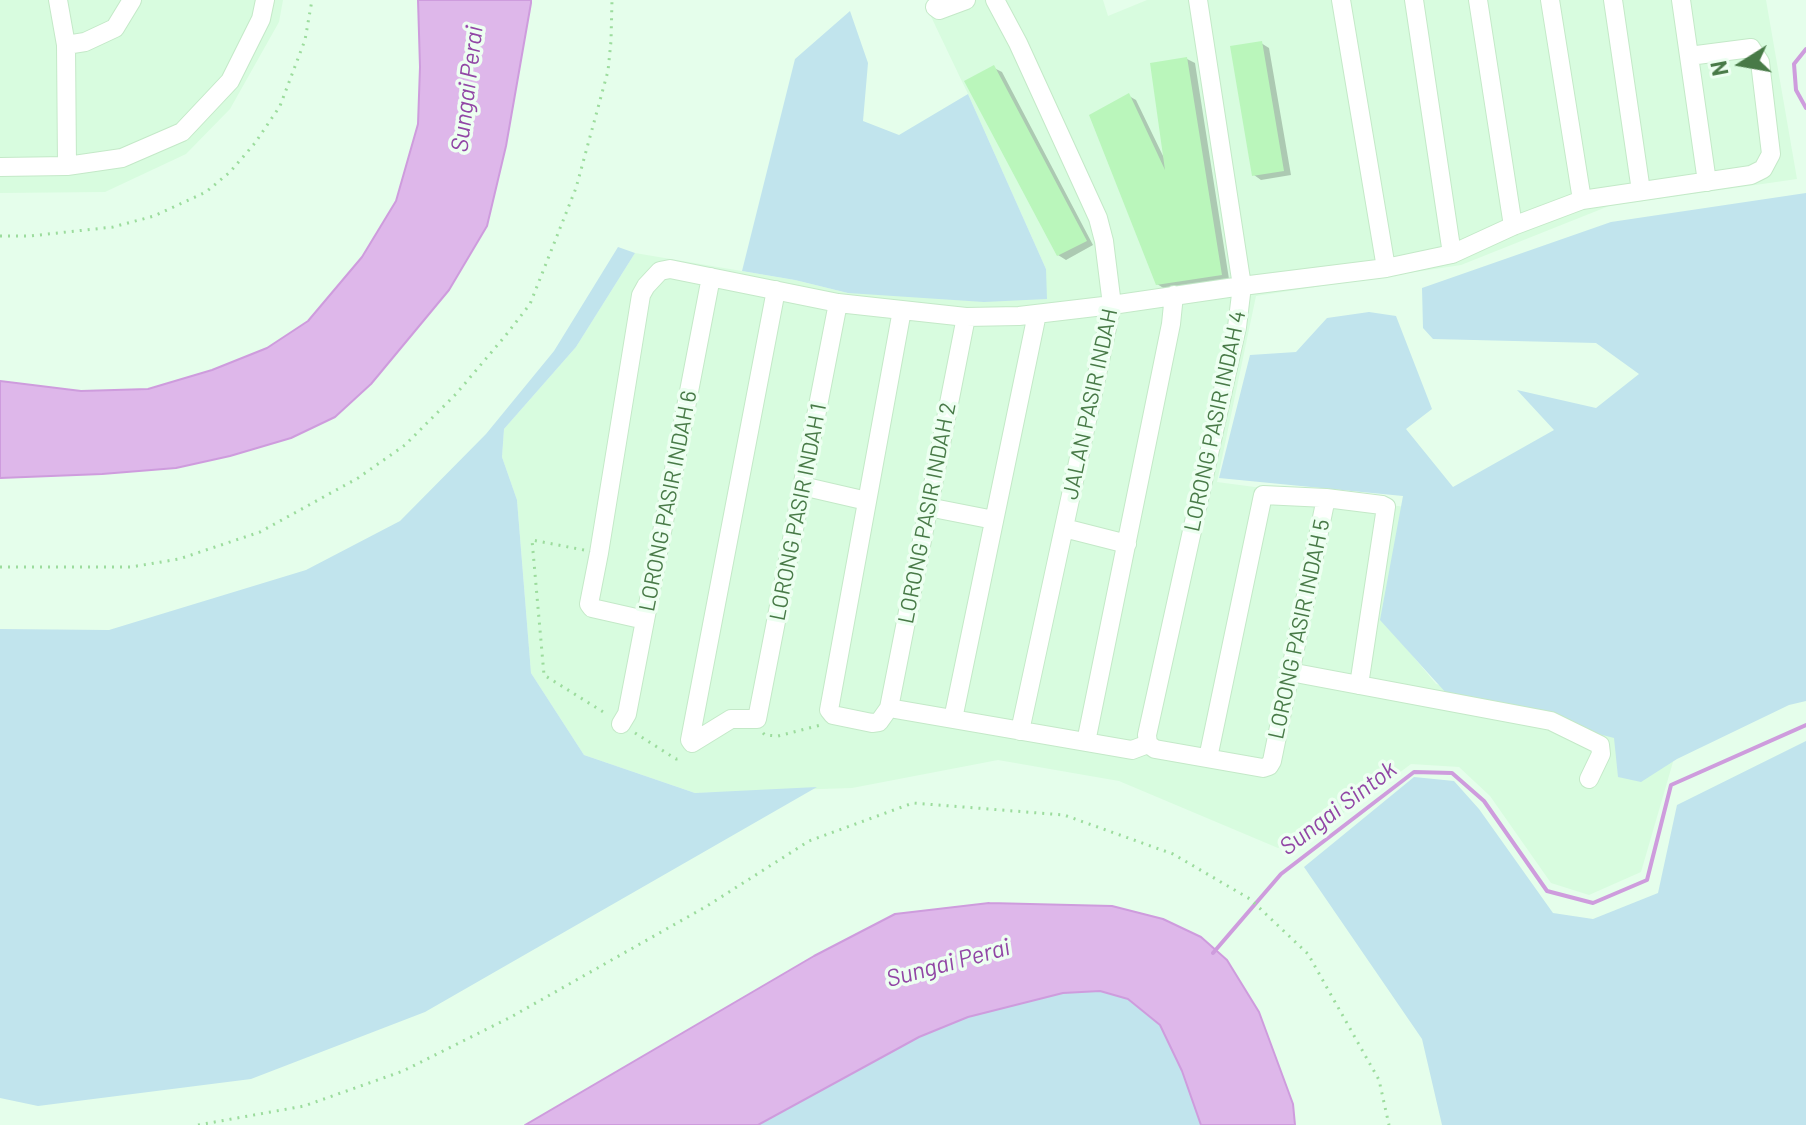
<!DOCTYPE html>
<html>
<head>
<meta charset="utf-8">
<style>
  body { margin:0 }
  #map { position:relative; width:1806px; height:1125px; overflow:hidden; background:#e5feeb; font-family:Barlow,sans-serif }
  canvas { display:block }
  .north { position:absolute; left:1702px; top:24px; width:80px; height:80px; -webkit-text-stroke:6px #edfff1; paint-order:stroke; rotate:259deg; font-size:22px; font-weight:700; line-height:32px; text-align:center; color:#487a47 }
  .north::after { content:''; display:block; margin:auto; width:28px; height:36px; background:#487a47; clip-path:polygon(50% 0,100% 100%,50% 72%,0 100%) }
</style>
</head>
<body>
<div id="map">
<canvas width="1806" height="1125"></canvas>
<div class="north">N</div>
</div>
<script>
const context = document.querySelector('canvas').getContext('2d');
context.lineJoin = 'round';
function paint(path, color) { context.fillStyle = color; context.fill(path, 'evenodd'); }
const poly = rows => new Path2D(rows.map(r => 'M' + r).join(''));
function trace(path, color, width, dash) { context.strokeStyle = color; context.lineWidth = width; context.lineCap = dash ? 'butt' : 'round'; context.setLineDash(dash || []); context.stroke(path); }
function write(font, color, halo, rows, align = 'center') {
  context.font = font + ' Barlow,sans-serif'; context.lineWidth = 7; context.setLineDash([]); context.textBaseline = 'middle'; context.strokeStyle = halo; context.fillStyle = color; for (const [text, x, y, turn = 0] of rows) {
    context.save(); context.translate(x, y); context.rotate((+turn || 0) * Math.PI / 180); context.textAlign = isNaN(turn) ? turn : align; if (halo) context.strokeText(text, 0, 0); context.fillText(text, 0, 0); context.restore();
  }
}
paint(poly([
  [0,0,283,0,279,22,230,109,186,154,105,192,0,193],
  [930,0,1103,0,1108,16,1147,0,1766,0,1797,179,1609,206,1461,265,1256,296,1217,482,1413,508,1393,632,1436,684,1592,718,1673,762,1641,872,1589,895,1551,883,1490,796,1459,767,1411,764,1354,807,1278,848,1119,781,998,760,852,788,695,793,584,755,531,673,517,500,502,457,504,429,576,347,635,253,795,280,848,293,1046,269,968,94,925,4]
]), '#d8fcdf');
paint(poly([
  [850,11,868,63,863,121,899,135,968,94,1046,269,1047,299,984,302,848,293,795,280,742,271,795,59],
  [1806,193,1806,701,1789,705,1677,759,1641,782,1618,777,1614,738,1448,695,1380,620,1403,496,1219,478,1250,355,1296,352,1327,318,1369,312,1396,316,1432,409,1406,429,1453,487,1554,430,1517,390,1596,408,1639,374,1596,343,1433,339,1423,328,1422,288,1611,222],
  [618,247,635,253,576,347,504,429,502,457,517,500,531,673,584,755,695,793,817,787,425,1012,251,1079,38,1106,0,1098,0,629,109,630,306,570,400,521,486,434,554,351],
  [1806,741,1806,1125,1442,1125,1422,1039,1304,867,1414,777,1454,781,1479,809,1553,913,1593,919,1658,893,1677,805],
  [1100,991,1128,999,1160,1025,1182,1071,1201,1125,758,1125,919,1037,968,1017,1063,993]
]), '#c1e4ed');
const water = poly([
  [418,0,531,0,531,3,506,146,487,226,449,290,371,384,335,417,291,438,230,456,176,468,102,474,0,478,0,381,81,391,148,389,212,370,267,348,308,321,362,257,396,201,418,124,420,67,418,0],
  [989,903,1112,906,1163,919,1201,937,1227,960,1259,1012,1293,1104,1295,1125,1201,1125,1182,1071,1160,1025,1128,999,1100,991,1063,993,968,1017,919,1037,758,1125,525,1125,814,956,895,914,989,903]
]);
paint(water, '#deb7ea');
trace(water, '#ce9cdd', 2);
paint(poly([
  [1261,43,1269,48,1291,175,1261,180,1254,175],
  [1187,59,1195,63,1229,279,1165,289,1157,284,1129,96,1136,100,1165,160],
  [994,68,1002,72,1093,245,1066,260,1058,255]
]), '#0003');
trace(poly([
  [1806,49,1794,64,1796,90,1806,108],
  [1213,953,1281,874,1414,772,1452,773,1484,801,1547,891,1593,903,1647,880,1671,785,1806,725]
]), '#ce9cdd', 4);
paint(poly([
  [1262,41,1284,171,1252,176,1230,46],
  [1187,57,1222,275,1156,285,1089,115,1129,93,1165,170,1150,63],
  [994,65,1087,241,1057,256,964,81]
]), '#baf6bb');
const minor = poly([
  [58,0,66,45,67,166],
  [995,0,1018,43,1098,218,1104,241,1112,305,1020,731],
  [1341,0,1386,268],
  [1414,0,1452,254],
  [1478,0,1513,226],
  [1550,0,1582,200],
  [1613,0,1641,191],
  [1681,0,1707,182],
  [935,7,939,10,966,0],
  [66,45,85,42,115,28,132,0],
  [0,167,67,166,122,158,182,132,230,81,261,19,265,0],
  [902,310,829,710,833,715,872,723,879,722,889,708,966,317],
  [802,486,867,501],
  [928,507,994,520],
  [1064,528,1127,544],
  [645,620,592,608,589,604,599,553,641,295,646,286,660,271,670,269,838,303,966,317,1019,316,1112,305,1242,286,1386,268,1433,258,1452,254,1513,226,1582,200,1751,175,1763,169,1771,154,1760,62,1751,48,1689,56],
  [1290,672,1551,721,1600,745,1601,754,1589,779],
  [889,708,1132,750,1148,744],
  [953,719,1037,314],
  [621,724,627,714,711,277],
  [1086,742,1171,324,1174,295],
  [692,743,731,719,757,719,838,303],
  [692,743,690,740,776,290],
  [1148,744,1147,735,1237,327,1242,286,1198,0],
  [1148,744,1155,749,1263,768,1269,766,1272,761,1326,498],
  [1208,758,1263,495,1326,498,1382,505,1386,507,1359,685]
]);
trace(minor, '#c4e9c8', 20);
trace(poly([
  [0,236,30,236,113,227,154,216,206,192,230,172,255,143,280,106,305,40,312,0],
  [584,550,532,540,544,675,608,715],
  [0,567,131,567,179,559,260,532,358,478,405,445,456,394,506,335,530,304,576,188,608,71,611,41,612,0],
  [635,733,676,759,683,758],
  [763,733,765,735,778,736,821,725],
  [198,1125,304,1106,403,1071,511,1017,707,906,809,841,913,803,1064,815,1173,854,1250,899,1308,954,1379,1080,1389,1125]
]), '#9cdc9d', 3, [2, 6]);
trace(minor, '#fff', 18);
write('22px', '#487a47', '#edfff1', [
  ["JALAN PASIR INDAH",1090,404,-78],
  ["LORONG PASIR INDAH 4",1215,421,-78],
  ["LORONG PASIR INDAH 6",668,501,-79],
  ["LORONG PASIR INDAH 1",798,512,-79],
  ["LORONG PASIR INDAH 2",927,513,-79],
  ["LORONG PASIR INDAH 5",1299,629,-78]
]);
write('italic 24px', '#9146a5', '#edfff1', [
  ["Sungai Perai",467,89,-83],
  ["Sungai Sintok",1338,808,-37],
  ["Sungai Perai",948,963,-15]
]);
</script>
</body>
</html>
